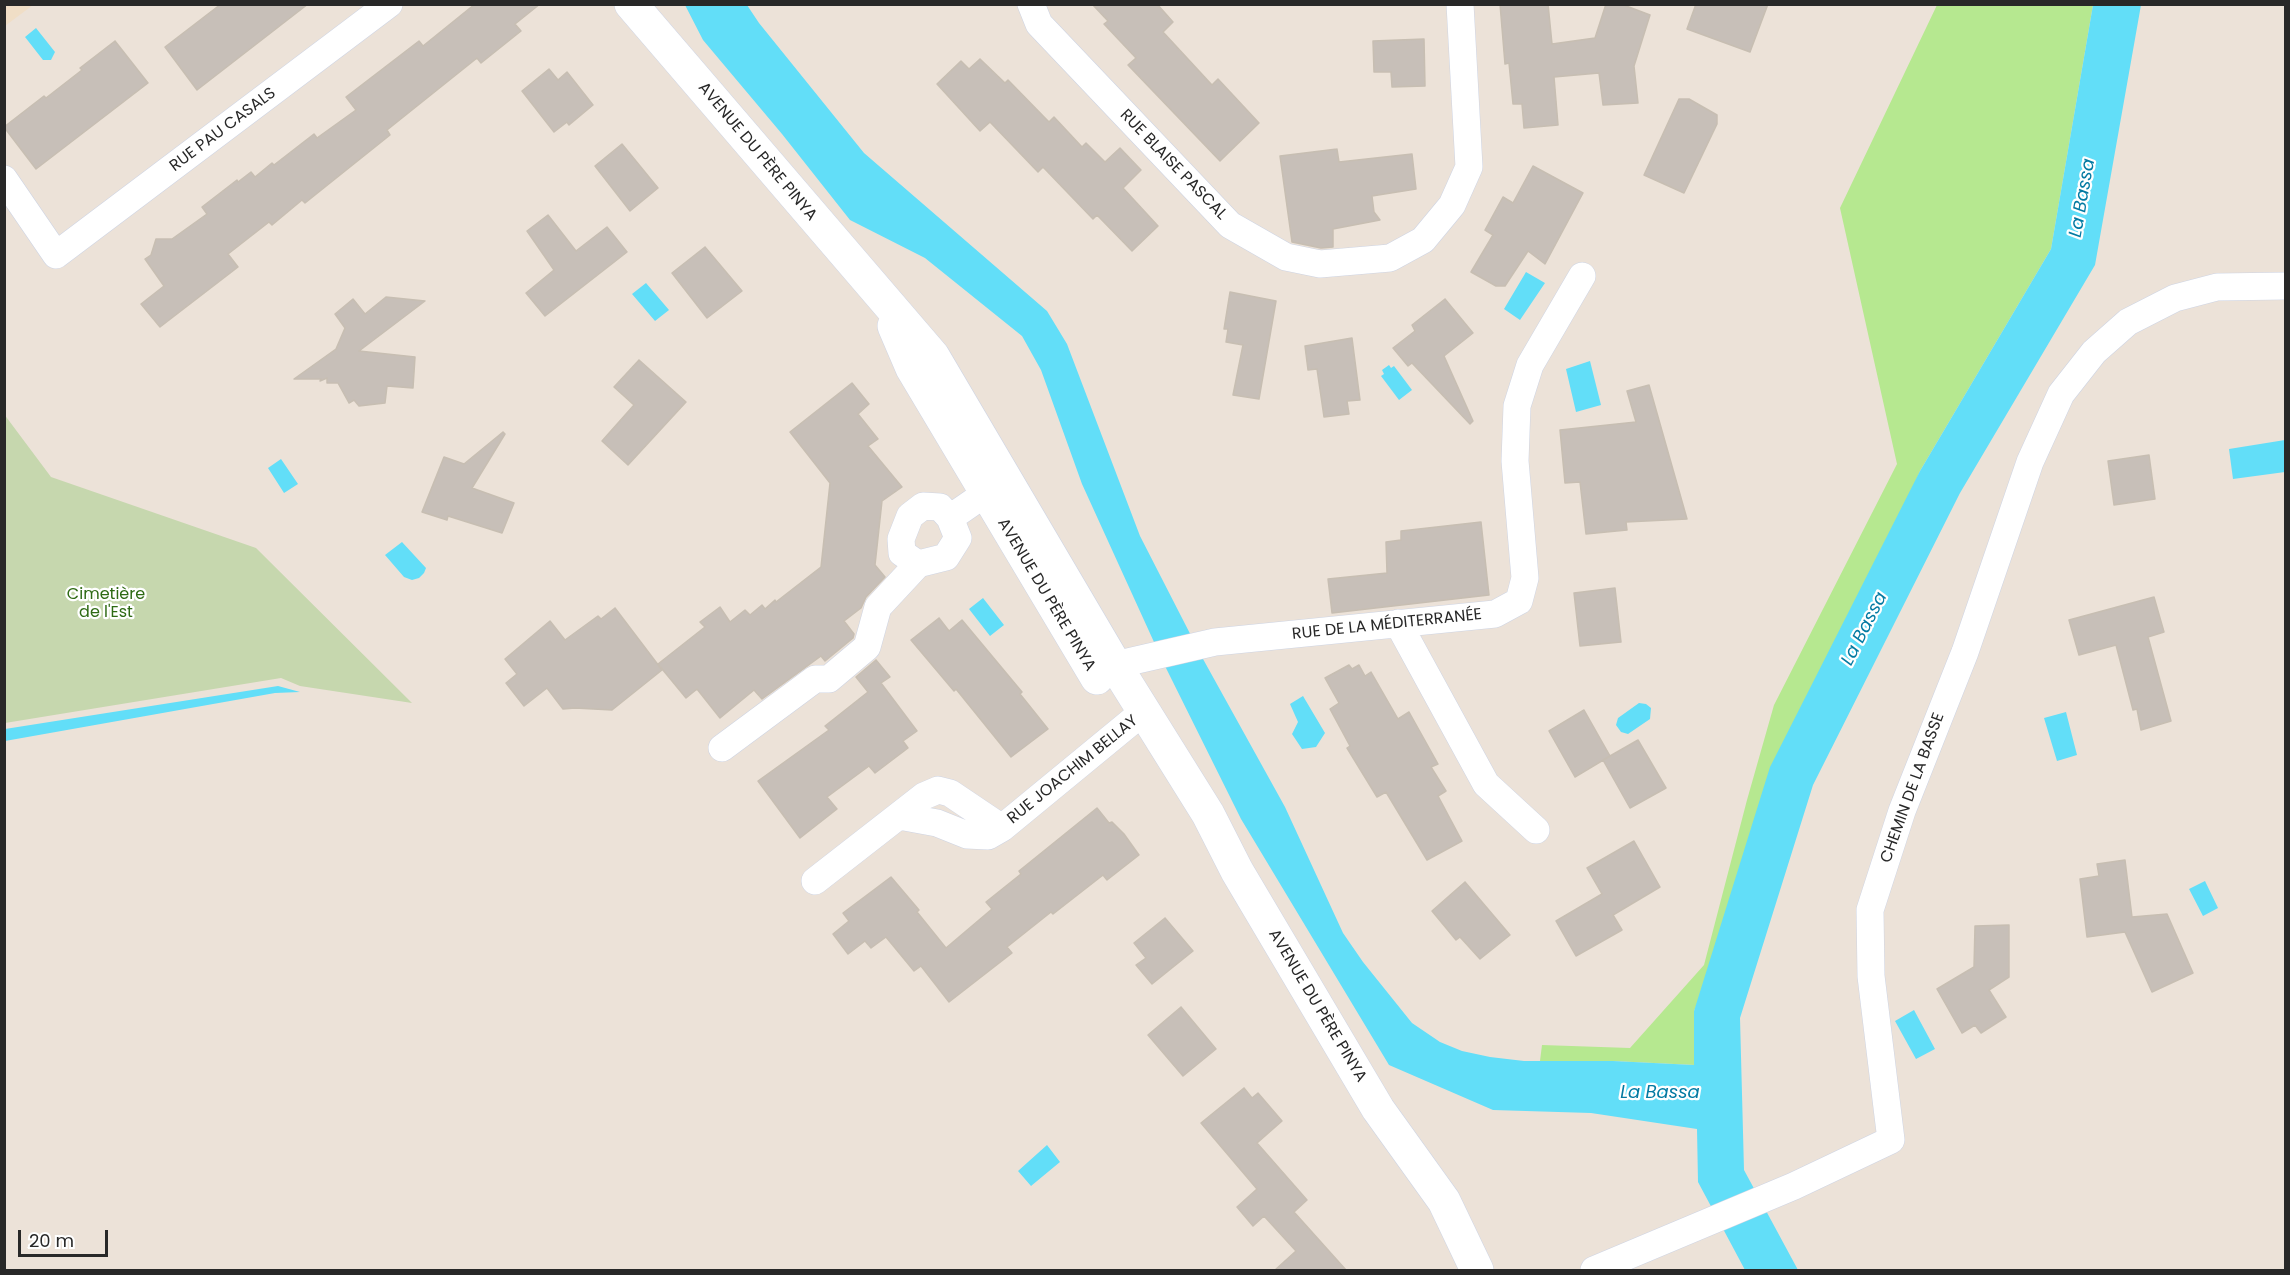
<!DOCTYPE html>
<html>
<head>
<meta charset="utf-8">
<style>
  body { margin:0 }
  #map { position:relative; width:2290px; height:1275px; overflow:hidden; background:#ece2d8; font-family:Poppins,sans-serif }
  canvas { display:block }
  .frame { position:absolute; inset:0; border:6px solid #282828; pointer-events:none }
  .scale { position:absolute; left:18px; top:1230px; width:90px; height:27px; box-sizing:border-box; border:3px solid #282828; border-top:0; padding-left:8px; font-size:18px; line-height:21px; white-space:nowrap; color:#282828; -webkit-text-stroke:4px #fff; paint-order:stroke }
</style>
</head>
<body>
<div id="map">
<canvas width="2290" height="1275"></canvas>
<div class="frame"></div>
<div class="scale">20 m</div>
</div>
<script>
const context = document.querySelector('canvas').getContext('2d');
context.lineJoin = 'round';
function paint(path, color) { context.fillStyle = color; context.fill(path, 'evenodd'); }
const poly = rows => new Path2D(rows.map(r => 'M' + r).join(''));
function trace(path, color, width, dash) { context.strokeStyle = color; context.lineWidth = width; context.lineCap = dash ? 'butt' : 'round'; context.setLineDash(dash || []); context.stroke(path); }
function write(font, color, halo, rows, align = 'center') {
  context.font = font + ' Poppins,sans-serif'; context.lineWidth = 4.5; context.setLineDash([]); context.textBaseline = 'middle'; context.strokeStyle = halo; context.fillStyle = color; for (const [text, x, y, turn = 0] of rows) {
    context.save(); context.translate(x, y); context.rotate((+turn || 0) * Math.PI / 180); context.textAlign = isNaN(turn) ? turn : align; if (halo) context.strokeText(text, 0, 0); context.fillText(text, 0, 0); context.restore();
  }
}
paint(poly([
  [5,4,33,4,33,5,5,26]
]), '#f0dec6');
paint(poly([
  [1937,5,2093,5,2051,249,1920,471,1694,1011,1695,1065,1613,1061,1540,1061,1542,1045,1630,1048,1704,965,1747,800,1774,705,1897,464,1840,208]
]), '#b6e890');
paint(poly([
  [4,414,51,477,256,548,412,703,300,686,281,678,5,723]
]), '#c6d7ae');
paint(poly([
  [685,5,747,5,759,23,864,153,1047,311,1067,344,1140,536,1203,659,1285,807,1343,933,1363,962,1412,1023,1440,1042,1462,1051,1490,1057,1524,1061,1613,1061,1694,1065,1694,1011,1770,767,1920,471,2051,249,2093,5,2141,5,2095,265,1960,493,1813,785,1740,1018,1744,1170,1798,1270,1745,1270,1698,1182,1697,1129,1591,1113,1493,1110,1389,1065,1241,819,1164,664,1082,484,1041,370,1022,336,925,258,850,220,782,134,703,40],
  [36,28,55,52,51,60,43,60,25,37],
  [1526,272,1545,283,1520,320,1504,309],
  [646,283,669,310,655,321,632,294],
  [1590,361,1601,405,1576,412,1566,369],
  [1389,365,1391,368,1394,366,1412,390,1399,400,1381,376,1384,374,1382,370],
  [2285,440,2285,472,2233,479,2229,449],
  [281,459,298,484,284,493,268,468],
  [402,542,426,568,424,573,419,578,412,580,404,577,385,555],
  [983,598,1004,625,990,636,969,609],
  [278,686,300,692,275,693,5,741,5,729],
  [1303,696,1325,733,1316,747,1302,749,1292,734,1298,722,1290,704],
  [1639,703,1646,704,1651,708,1650,719,1628,734,1621,732,1616,725,1618,718],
  [2066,712,2077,755,2057,761,2044,718],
  [2205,881,2218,908,2203,916,2189,889],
  [1914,1010,1935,1049,1916,1059,1895,1021],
  [1047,1145,1060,1162,1031,1186,1018,1171]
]), '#62def8');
const building = poly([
  [221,4,308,4,197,90,165,47,221,4],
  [475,4,540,4,515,24,521,31,481,63,477,58,387,130,390,135,305,203,302,200,272,225,269,222,228,254,238,267,160,327,141,304,164,286,145,259,151,255,156,239,172,239,207,214,202,207,237,180,238,182,251,172,255,177,272,163,274,165,314,134,317,138,356,110,346,97,419,41,423,46,475,4],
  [1092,4,1157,4,1173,22,1163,32,1212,85,1218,79,1259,123,1220,161,1128,65,1136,58,1104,24,1108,21,1092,4],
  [1500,4,1548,4,1552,44,1595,38,1606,4,1621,4,1650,15,1634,66,1638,103,1603,105,1599,73,1554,77,1558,125,1524,128,1522,104,1513,104,1509,63,1505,64,1500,4],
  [1696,4,1768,4,1750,52,1687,29,1696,4],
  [1424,39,1425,86,1392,87,1391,72,1374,72,1373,41,1424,39],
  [115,41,148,83,36,169,4,127,44,96,46,98,82,70,80,68,115,41],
  [980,59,1005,83,1008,80,1049,122,1054,117,1082,147,1086,143,1105,162,1120,148,1141,170,1123,188,1158,226,1132,251,1097,215,1093,219,1043,167,1038,172,990,122,980,131,937,84,961,61,969,69,980,59],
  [549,69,558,80,567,72,593,105,569,125,567,122,554,132,522,91,549,69],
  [1679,99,1689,99,1717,115,1717,124,1684,193,1644,175,1679,99],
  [622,144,658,188,630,211,595,166,622,144],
  [1337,149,1339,162,1412,154,1416,189,1372,196,1374,212,1380,220,1333,229,1333,247,1321,248,1292,242,1280,156,1337,149],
  [1533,166,1583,193,1545,264,1528,251,1505,286,1496,286,1471,272,1493,235,1485,230,1503,197,1513,203,1533,166],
  [548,215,576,251,607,227,627,252,545,316,526,293,554,270,527,231,548,215],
  [705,247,742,291,707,318,672,273,705,247],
  [1230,292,1276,301,1259,399,1233,395,1243,345,1226,342,1228,329,1224,329,1230,292],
  [386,297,425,301,359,351,415,357,413,388,387,386,385,403,359,406,354,400,349,403,338,383,327,383,327,378,320,381,321,379,294,379,336,349,345,328,335,314,353,299,365,314,386,297],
  [1445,299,1473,333,1444,356,1473,421,1470,424,1412,363,1408,366,1393,348,1415,331,1412,325,1445,299],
  [1352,338,1360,400,1347,401,1349,414,1324,417,1317,369,1308,370,1305,346,1352,338],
  [639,360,686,402,628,465,602,441,634,405,614,387,639,360],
  [852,383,869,404,858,414,878,439,868,446,902,487,882,501,875,565,885,577,866,597,861,608,844,621,854,634,853,638,825,661,821,656,762,699,754,690,720,718,697,689,686,698,658,664,705,627,700,622,720,607,730,622,745,610,750,615,762,605,765,609,775,600,776,602,821,567,830,483,790,432,852,383],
  [1649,385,1687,519,1626,522,1627,530,1586,534,1580,482,1565,483,1560,430,1636,422,1627,391,1649,385],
  [503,432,505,434,472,488,514,503,502,533,448,516,447,520,422,512,444,457,464,464,503,432],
  [2149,455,2155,499,2114,505,2108,461,2149,455],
  [1481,522,1489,595,1332,613,1328,579,1387,573,1386,542,1401,540,1401,531,1481,522],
  [1615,588,1621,642,1580,646,1574,593,1615,588],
  [2154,597,2164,632,2148,637,2171,721,2141,730,2137,709,2133,710,2116,645,2079,655,2069,620,2154,597],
  [615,608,662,670,612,710,575,708,563,709,547,688,524,706,506,683,517,674,505,659,550,621,565,640,598,616,601,619,615,608],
  [939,618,949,631,962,620,1022,692,1020,694,1048,729,1011,757,956,689,954,691,911,640,939,618],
  [876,660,890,677,881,683,917,731,903,741,908,748,875,773,869,766,827,797,837,809,800,838,758,781,829,730,825,726,868,692,856,677,876,660],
  [1349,665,1352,669,1359,665,1365,676,1371,672,1398,719,1409,712,1438,764,1431,767,1446,791,1438,796,1462,841,1427,860,1386,792,1377,797,1347,748,1350,746,1330,709,1339,703,1325,678,1349,665],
  [1584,710,1610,756,1575,777,1549,731,1584,710],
  [1638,740,1666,788,1630,808,1603,760,1638,740],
  [1097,808,1109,823,1112,822,1124,834,1139,855,1107,880,1103,875,1053,914,1051,912,1007,947,1012,953,949,1002,921,966,914,971,886,937,871,948,865,941,848,954,833,934,849,921,843,913,891,877,919,910,917,912,946,948,992,909,986,902,1021,874,1019,871,1097,808],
  [1634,841,1660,887,1613,915,1622,930,1576,956,1556,921,1602,894,1587,868,1634,841],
  [2125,860,2132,917,2167,914,2193,973,2152,992,2125,932,2087,937,2080,879,2099,876,2097,864,2125,860],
  [1465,882,1510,935,1480,959,1460,937,1456,940,1432,911,1465,882],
  [1165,918,1193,951,1152,984,1136,965,1146,958,1134,943,1165,918],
  [2009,925,2009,977,1989,990,2006,1017,1981,1033,1975,1025,1962,1033,1937,989,1974,967,1975,926,2009,925],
  [1181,1007,1216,1049,1183,1076,1148,1035,1181,1007],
  [1244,1088,1252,1098,1258,1093,1282,1121,1257,1143,1307,1200,1294,1212,1346,1270,1275,1270,1296,1251,1264,1216,1253,1226,1237,1207,1257,1189,1201,1123,1244,1088]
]);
paint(building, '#c7bfb8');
trace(building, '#c7beb2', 1.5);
const street = poly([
  [1031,4,1039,24,1230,225,1286,257,1320,264,1390,258,1423,240,1452,205,1469,167,1460,4],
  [4,179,56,255,389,4],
  [950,518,940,507,923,506,910,516,901,539,902,553,918,564,946,557,958,538,950,518,1002,482],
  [1398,623,1486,784,1536,830],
  [1098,674,1115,665,1215,642,1495,614,1519,601,1525,578,1515,461,1517,406,1530,365,1582,276],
  [722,748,815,679,829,679,867,647,878,607,918,564],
  [899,816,937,823,967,835,988,836,1002,828],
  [815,881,924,796,938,790,950,793,1002,828,1143,712],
  [1594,1270,1794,1186,1891,1140,1871,976,1870,910,1902,811,1965,652,2030,462,2061,394,2094,352,2128,322,2175,298,2217,287,2286,286]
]);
const secondary = poly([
  [631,4,933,356,1115,665,1208,814,1237,871,1378,1109,1444,1201,1477,1270],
  [894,326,912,368,1097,678]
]);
trace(street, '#ced4e3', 28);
trace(secondary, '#ced4e3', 34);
trace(street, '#fff', 27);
trace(secondary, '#fff', 33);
write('16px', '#282828', '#fff', [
  ["RUE PAU CASALS",223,130,-37],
  ["AVENUE DU PÈRE PINYA",757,152,50],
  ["RUE BLAISE PASCAL",1173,165,46],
  ["AVENUE DU PÈRE PINYA",1046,595,59],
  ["RUE DE LA MÉDITERRANÉE",1387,625,-6],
  ["RUE JOACHIM BELLAY",1073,770,-39],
  ["CHEMIN DE LA BASSE",1913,788,-70],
  ["AVENUE DU PÈRE PINYA",1317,1006,59]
]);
write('16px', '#2e6a14', '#fff', [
  ["Cimetière",106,595],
  ["de l'Est",106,613]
]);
write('italic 18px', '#037aa2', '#fff', [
  ["La Bassa",2083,198,-80],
  ["La Bassa",1865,629,-63],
  ["La Bassa",1660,1093]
]);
</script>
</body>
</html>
